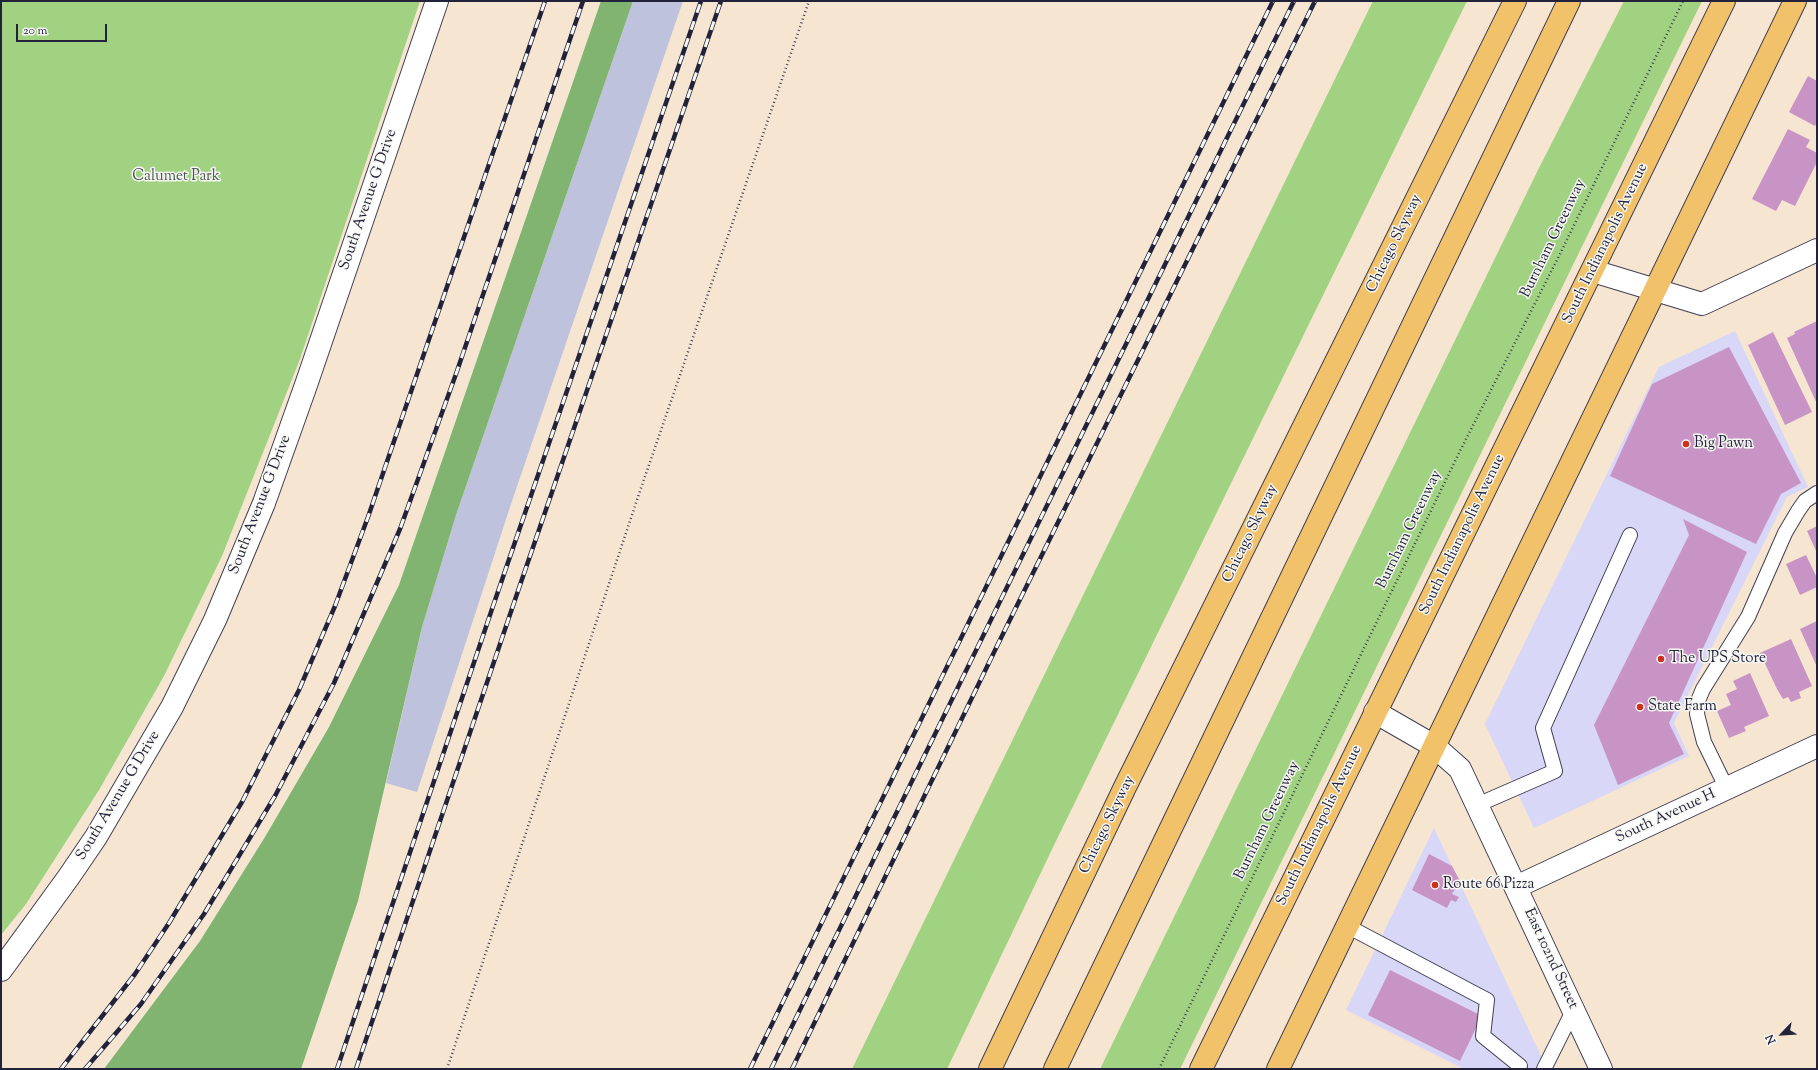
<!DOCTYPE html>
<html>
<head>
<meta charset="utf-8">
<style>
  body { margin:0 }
  #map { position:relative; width:1818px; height:1070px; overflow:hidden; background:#f5e5d1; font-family:"Sorts Mill Goudy",serif }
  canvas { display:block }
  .frame { position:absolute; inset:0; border:2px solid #22223b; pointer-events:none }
  .north { position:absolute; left:1762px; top:1014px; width:40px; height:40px; -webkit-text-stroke:3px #f6f6f2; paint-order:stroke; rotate:245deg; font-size:11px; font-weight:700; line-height:16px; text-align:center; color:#22223b }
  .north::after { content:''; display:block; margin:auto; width:14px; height:18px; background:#22223b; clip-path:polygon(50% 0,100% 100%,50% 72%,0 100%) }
  .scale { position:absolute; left:16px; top:24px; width:91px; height:18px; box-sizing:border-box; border:2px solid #22223b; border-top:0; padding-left:5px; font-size:12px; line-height:14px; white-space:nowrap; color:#22223b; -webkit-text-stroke:3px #f6f6f2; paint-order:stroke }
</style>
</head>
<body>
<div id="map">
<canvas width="1818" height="1070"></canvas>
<div class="frame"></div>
<div class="north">N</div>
<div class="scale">20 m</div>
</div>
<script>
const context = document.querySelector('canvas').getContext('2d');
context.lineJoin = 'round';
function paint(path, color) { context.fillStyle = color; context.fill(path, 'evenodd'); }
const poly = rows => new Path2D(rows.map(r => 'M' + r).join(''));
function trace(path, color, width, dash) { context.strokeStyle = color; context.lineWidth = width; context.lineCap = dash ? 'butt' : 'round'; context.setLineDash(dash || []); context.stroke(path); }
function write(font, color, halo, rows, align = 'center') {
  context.font = font + ' "Sorts Mill Goudy",serif'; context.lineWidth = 3; context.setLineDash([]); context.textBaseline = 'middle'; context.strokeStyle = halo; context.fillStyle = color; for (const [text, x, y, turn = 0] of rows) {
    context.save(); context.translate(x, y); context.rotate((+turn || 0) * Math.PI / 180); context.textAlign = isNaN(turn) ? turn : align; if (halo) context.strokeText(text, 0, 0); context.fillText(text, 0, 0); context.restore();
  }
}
paint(poly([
  [1735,331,1808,487,1787,497,1674,723,1689,756,1534,828,1485,724,1659,367],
  [1434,828,1542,1058,1537,1069,1464,1069,1346,1010]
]), '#d8d7f8');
paint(poly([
  [633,1,683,1,511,504,417,792,386,783,422,627,456,515]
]), '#bfc2dd');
paint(poly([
  [1,1,420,1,300,359,222,556,164,676,99,790,26,904,1,935],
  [1373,1,1467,1,1056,841,947,1069,852,1069],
  [1624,1,1702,1,1180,1069,1100,1069,1538,170]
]), '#a0d282');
paint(poly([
  [601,1,633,1,456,515,422,627,358,901,301,1069,104,1069,200,941,265,837,329,727,399,585]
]), '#80b470');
paint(poly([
  [1808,76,1817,81,1817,122,1815,126,1789,112],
  [1788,129,1810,140,1806,147,1817,153,1817,162,1795,206,1782,200,1776,211,1752,199],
  [1817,321,1817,404,1787,338,1795,334,1794,332],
  [1773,332,1812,412,1785,425,1748,345],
  [1729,347,1801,483,1781,494,1756,544,1610,476,1652,384],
  [1683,519,1747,552,1669,723,1684,754,1618,785,1594,725,1689,535],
  [1817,526,1817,553,1807,531],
  [1806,555,1817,578,1817,587,1800,595,1786,564],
  [1817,621,1817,667,1800,629],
  [1791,639,1812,686,1799,692,1801,698,1791,702,1788,697,1783,699,1777,689,1760,653],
  [1750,673,1769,716,1744,727,1746,731,1729,738,1717,711,1731,705,1726,694,1737,689,1733,681],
  [1429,854,1452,866,1460,881,1452,894,1459,897,1456,902,1451,900,1447,908,1412,890],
  [1390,970,1482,1016,1460,1061,1368,1015]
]), '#c894c6');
const lane = poly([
  [1727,789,1704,742,1697,714,1698,701,1703,689,1748,617,1785,533,1798,511,1805,501,1817,493],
  [1477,805,1555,771,1543,728,1630,535],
  [1347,926,1487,1000,1483,1036,1520,1066],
  [1544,1069,1573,1011]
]);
const street = poly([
  [1593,271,1702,304,1817,250],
  [1375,712,1434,746,1460,769,1601,1069],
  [1516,887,1817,746],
  [1,970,68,878,96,837,172,707,215,620,264,503,306,385,437,1]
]);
const primary = poly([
  [1201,1069,1724,1],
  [1278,1069,1795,1]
]);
const highway = poly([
  [990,1069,1125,787,1515,1],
  [1055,1069,1569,1]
]);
trace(lane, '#423f52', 16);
trace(street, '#423f52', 24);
trace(primary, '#423f52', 24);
trace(highway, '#423f52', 24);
trace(poly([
  [447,1069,640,491,809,1],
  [1159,1069,1460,451,1559,256,1683,1]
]), '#423f52', 2.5, [1, 3]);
trace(lane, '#fff', 14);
trace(street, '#fff', 22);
trace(primary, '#f2c26a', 22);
trace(highway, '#f2c26a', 22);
const rail = poly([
  [61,1069,135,974,169,923,242,802,299,690,335,606,368,517,545,1],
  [85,1069,141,1004,204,914,275,796,334,683,400,529,456,374,583,1],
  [337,1069,492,609,701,1],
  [356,1069,519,588,721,1],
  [750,1069,1273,1],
  [771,1069,1294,1],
  [792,1069,999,642,1315,1]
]);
trace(rail, '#22223b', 4.5);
trace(rail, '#f6f6f2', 3, [9]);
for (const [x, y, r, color] of [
  [1686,444,4,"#c8321e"],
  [1661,659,4,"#c8321e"],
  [1640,707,4,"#c8321e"],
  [1435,885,4,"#c8321e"]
]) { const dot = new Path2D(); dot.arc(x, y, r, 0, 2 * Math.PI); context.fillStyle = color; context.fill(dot); trace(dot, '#f6f6f2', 1.5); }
write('15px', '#485750', '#f6f6f2', [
  ["Calumet Park",176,177]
]);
write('15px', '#22223b', '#f6f6f2', [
  ["South Avenue G Drive",369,200,-71],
  ["Burnham Greenway",1554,239,-64],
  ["Chicago Skyway",1395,244,-64],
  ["South Indianapolis Avenue",1606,244,-64],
  ["South Avenue G Drive",261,505,-69],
  ["Burnham Greenway",1410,530,-64],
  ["Chicago Skyway",1251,534,-64],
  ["South Indianapolis Avenue",1463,535,-64],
  ["South Avenue G Drive",119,796,-59],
  ["South Avenue H",1666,817,-25],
  ["Burnham Greenway",1268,821,-64],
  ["Chicago Skyway",1108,825,-64],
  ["South Indianapolis Avenue",1320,826,-64],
  ["East 102nd Street",1550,959,65]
]);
write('15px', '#22223b', '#f6f6f2', [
  ["Big Pawn",1694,444],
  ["The UPS Store",1669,659],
  ["State Farm",1648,707],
  ["Route 66 Pizza",1443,885]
], 'left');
</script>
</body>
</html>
